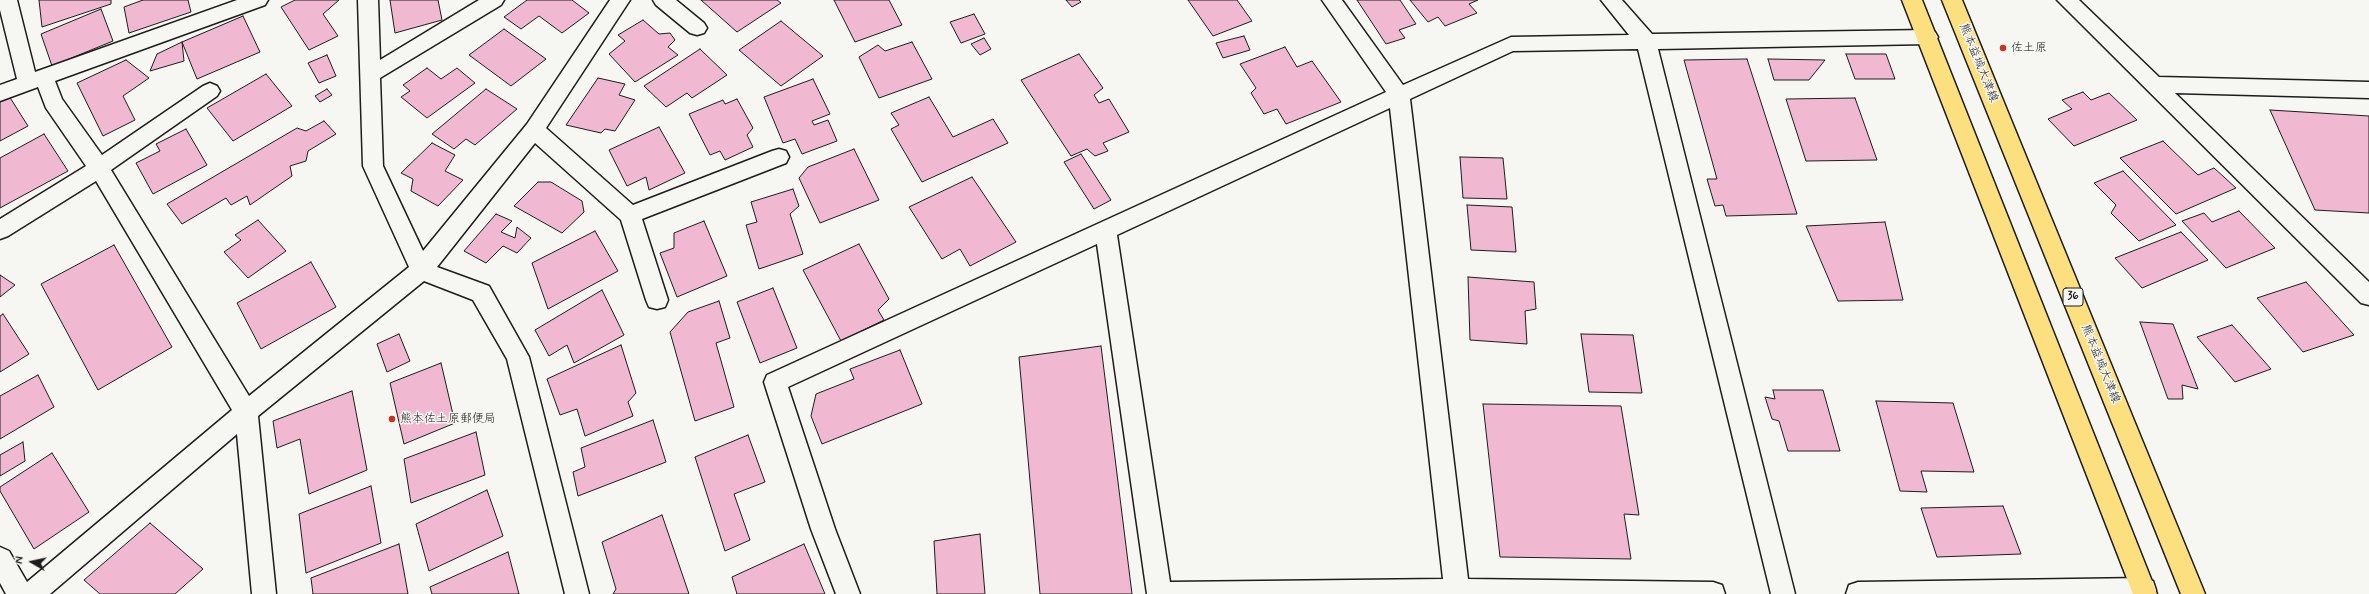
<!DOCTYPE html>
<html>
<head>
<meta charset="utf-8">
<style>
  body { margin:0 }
  #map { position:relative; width:2369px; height:594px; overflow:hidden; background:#f6f6f2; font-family:Mynerve,sans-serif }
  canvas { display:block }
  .north { position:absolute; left:12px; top:542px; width:40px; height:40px; -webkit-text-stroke:3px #f6f6f2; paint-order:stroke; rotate:279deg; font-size:11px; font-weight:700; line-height:16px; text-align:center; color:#1c1c1c }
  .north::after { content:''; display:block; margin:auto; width:14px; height:18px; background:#1c1c1c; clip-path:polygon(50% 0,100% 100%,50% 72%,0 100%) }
</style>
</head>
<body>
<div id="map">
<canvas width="2369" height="594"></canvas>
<div class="north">N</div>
</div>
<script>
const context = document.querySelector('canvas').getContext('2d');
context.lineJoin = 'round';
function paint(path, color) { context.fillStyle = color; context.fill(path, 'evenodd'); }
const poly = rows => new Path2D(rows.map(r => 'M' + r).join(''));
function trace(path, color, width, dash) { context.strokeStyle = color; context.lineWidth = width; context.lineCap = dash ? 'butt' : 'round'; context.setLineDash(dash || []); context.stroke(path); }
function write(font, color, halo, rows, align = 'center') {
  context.font = font + ' Mynerve,"Klee One",sans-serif'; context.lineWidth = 3; context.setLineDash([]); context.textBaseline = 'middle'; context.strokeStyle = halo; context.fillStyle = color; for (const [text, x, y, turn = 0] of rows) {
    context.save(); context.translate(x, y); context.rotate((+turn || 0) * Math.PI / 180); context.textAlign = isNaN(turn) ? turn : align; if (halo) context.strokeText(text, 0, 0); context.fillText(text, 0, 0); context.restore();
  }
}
const building = poly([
  [39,0,111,0,111,4,42,27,39,0],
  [143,0,188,0,191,12,129,33,124,7,143,0],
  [295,0,339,0,323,14,338,36,309,50,281,7,295,0],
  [390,0,438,0,442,20,395,33,390,0],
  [527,0,572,0,589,13,562,33,539,16,521,29,504,17,527,0],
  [701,0,777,0,781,3,737,32,701,0],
  [834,0,889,0,902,25,855,42,834,0],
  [1066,0,1079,0,1081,2,1072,7,1066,0],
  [1188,0,1237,0,1252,21,1213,36,1188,0],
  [1357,0,1400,0,1416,24,1399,30,1405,38,1386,44,1357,0],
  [1410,0,1478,0,1469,4,1477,13,1445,26,1438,17,1428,22,1410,0],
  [101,9,113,41,52,66,41,34,101,9],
  [974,14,985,34,961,43,950,22,974,14],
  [243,16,260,52,197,79,182,42,243,16],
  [643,20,659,34,670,33,675,40,668,47,678,55,635,82,609,54,625,41,618,35,643,20],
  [781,21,823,56,781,86,739,50,781,21],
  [504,29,546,59,511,86,469,55,504,29],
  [1244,36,1250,50,1223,58,1216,43,1244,36],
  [984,38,991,49,980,55,971,44,984,38],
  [182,42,184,61,150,71,157,54,182,42],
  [912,42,932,79,879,98,859,57,878,45,885,51,912,42],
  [1285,47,1297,67,1312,61,1341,102,1286,124,1277,109,1264,114,1251,93,1256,88,1240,64,1285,47],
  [700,49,727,75,692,98,687,93,666,107,644,86,700,49],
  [1079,54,1103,88,1094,95,1099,103,1109,99,1129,132,1103,143,1108,151,1095,156,1087,149,1071,156,1021,80,1079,54],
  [1846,54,1886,54,1895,79,1855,79,1846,54],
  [327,55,336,76,319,83,308,63,327,55],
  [1747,59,1797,214,1726,216,1723,205,1715,206,1707,179,1717,179,1684,60,1747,59],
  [1768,59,1825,60,1809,80,1774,80,1768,59],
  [126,60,149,78,123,96,135,120,103,136,77,83,126,60],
  [427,68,441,79,457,68,475,83,427,118,401,97,410,91,403,85,427,68],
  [266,74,292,106,233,141,207,108,266,74],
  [598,78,625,84,619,95,635,100,615,131,605,129,601,133,566,125,598,78],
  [813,79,830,114,812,121,814,125,828,120,837,141,802,154,795,139,783,143,764,97,813,79],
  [327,89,332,95,320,102,315,96,327,89],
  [486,89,517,109,475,145,466,139,454,149,432,134,486,89],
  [2083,92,2091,100,2109,93,2137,120,2074,146,2048,119,2072,109,2062,100,2083,92],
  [9,96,28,126,0,141,0,101,9,96],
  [929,97,953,137,993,119,1008,143,922,182,891,129,899,125,891,113,929,97],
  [1855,98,1877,160,1806,161,1786,99,1855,98],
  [737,99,753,128,747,135,753,147,725,160,720,151,710,155,689,114,723,100,725,104,737,99],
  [2270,110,2369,116,2369,213,2315,210,2270,110],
  [324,121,336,134,308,151,306,161,290,166,292,176,250,205,247,196,231,205,226,198,182,224,167,204,297,128,306,131,324,121],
  [659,127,685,173,649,190,646,177,627,186,609,150,659,127],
  [186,129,207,165,153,194,136,163,160,151,156,144,186,129],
  [44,134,68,171,0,208,0,158,44,134],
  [2163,141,2198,175,2214,168,2236,188,2176,214,2120,158,2163,141],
  [432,143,455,155,445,171,463,180,438,206,411,191,413,179,401,173,432,143],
  [854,149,879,200,820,223,799,178,808,167,854,149],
  [1081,154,1111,200,1094,209,1064,162,1081,154],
  [1460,157,1503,158,1507,199,1463,198,1460,157],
  [2123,171,2176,225,2139,241,2111,213,2116,205,2094,183,2123,171],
  [972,177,1016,242,970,266,960,249,942,259,909,207,972,177],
  [538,182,551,182,582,201,584,212,562,233,514,206,538,182],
  [793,189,799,206,790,214,803,254,759,269,746,225,757,222,751,202,793,189],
  [1467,205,1512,207,1516,252,1471,250,1467,205],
  [2239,211,2275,248,2226,268,2182,221,2204,213,2212,222,2239,211],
  [496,214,512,221,501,232,515,238,517,227,531,238,517,253,503,246,486,263,464,251,496,214],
  [258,220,286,251,248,278,224,252,241,240,235,235,258,220],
  [704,221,727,276,677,297,660,253,674,248,674,233,704,221],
  [1885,222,1903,300,1838,301,1806,226,1885,222],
  [595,231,618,271,548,309,532,263,595,231],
  [2181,232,2208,260,2142,288,2115,258,2181,232],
  [859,244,889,299,878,310,884,320,841,341,803,270,859,244],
  [114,245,172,347,98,390,41,284,114,245],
  [311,262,336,307,261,349,237,303,311,262],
  [0,275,15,285,0,297,0,275],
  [1468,277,1534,282,1536,309,1525,311,1527,344,1470,340,1468,277],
  [2306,282,2354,335,2303,352,2257,298,2306,282],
  [773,288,797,348,760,363,737,302,773,288],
  [602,290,624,335,574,363,567,345,549,356,535,330,602,290],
  [719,301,730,338,716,343,734,407,695,421,670,332,688,312,719,301],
  [3,314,29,354,0,372,0,316,3,314],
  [2140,322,2173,324,2198,389,2182,385,2183,399,2168,399,2140,322],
  [2232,325,2271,369,2235,382,2197,337,2232,325],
  [399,334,410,361,387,372,377,344,399,334],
  [1581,334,1633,335,1642,393,1589,392,1581,334],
  [621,345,636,393,628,402,633,416,585,436,577,409,560,415,547,379,621,345],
  [1101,346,1132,594,1040,594,1019,357,1101,346],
  [900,350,922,404,822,444,811,416,816,394,854,379,850,369,900,350],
  [441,363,455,423,404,444,390,383,441,363],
  [38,375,54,407,0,439,0,396,38,375],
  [1773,390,1823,390,1840,451,1788,451,1779,421,1772,419,1765,397,1775,399,1773,390],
  [352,391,367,470,309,494,300,439,277,448,273,421,352,391],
  [1876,401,1953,403,1974,472,1921,471,1927,492,1900,491,1876,401],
  [1483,404,1621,406,1639,515,1624,514,1631,559,1500,557,1483,404],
  [653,420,666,462,578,496,573,472,585,467,581,448,653,420],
  [476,432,485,475,411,503,404,459,476,432],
  [748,435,765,482,734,494,750,540,725,551,695,457,748,435],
  [23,442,25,461,0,476,0,455,23,442],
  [52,453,89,512,34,549,0,491,0,487,52,453],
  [371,486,381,543,306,573,299,514,371,486],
  [487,490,503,536,429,571,416,524,487,490],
  [2003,506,2021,554,1937,557,1921,508,2003,506],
  [662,515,689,594,613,594,616,589,602,542,662,515],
  [150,523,203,569,175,594,100,594,84,580,150,523],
  [980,534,985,594,937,594,934,541,980,534],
  [399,544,408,594,313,594,311,578,399,544],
  [804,544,825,594,737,594,732,577,804,544],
  [508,552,519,594,432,594,430,587,508,552]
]);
paint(building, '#f0b9d1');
trace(building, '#1c1c1c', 1);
const minor = poly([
  [0,0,17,0,35,72,237,0,268,0,265,5,55,81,62,99,102,155,203,86,210,83,217,86,220,91,217,96,111,170,249,396,409,267,363,166,358,0,378,0,380,60,479,0,504,0,501,5,380,78,383,166,423,251,527,124,610,0,630,0,546,128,633,205,772,151,779,149,786,151,789,157,786,163,642,219,668,300,665,307,657,309,649,307,646,300,621,220,535,143,437,267,489,286,529,357,589,594,565,594,507,359,473,300,424,281,258,416,276,594,252,594,237,434,50,594,6,594,0,583,0,547,9,551,27,582,232,410,96,181,8,236,0,239,0,219,86,166,46,108,38,87,0,101,0,85,17,79,0,10,0,0],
  [653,0,676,0,704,23,707,28,704,33,697,35,690,33,656,5,653,0],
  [1322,0,1342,0,1403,85,1511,37,1629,35,1601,0,1622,0,1652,34,1928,30,1935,32,1938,37,1935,42,1928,44,1658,49,1795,594,1771,594,1638,49,1513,51,1410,99,1468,579,1713,582,1722,585,1725,594,1147,594,1097,244,788,387,835,529,860,594,836,594,811,529,764,382,767,375,1386,92,1322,0],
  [1390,108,1443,579,1170,582,1117,235,1390,108],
  [2057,0,2079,0,2159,77,2369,82,2369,98,2175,93,2369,282,2369,305,2361,303,2057,0],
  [2144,578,2153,581,2156,590,2155,594,1846,594,1849,585,1858,582,2144,578]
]);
const major = poly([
  [1902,0,1922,0,2157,594,2133,594,1902,0],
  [1942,0,1962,0,2205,594,2181,594,1942,0]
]);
trace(minor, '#1c1c1c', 3);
trace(major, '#1c1c1c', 3);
paint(minor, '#f6f6f2');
paint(major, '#fce080');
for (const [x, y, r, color] of [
  [2003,48,4,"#c8321e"],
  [392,419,4,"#c8321e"]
]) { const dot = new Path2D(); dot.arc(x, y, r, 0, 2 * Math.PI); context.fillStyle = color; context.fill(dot); trace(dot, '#f6f6f2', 1.5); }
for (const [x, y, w] of [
  [2073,297,20]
]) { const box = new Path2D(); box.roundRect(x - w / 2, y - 9, w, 18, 3); context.fillStyle = '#f6f6f2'; context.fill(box); trace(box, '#1c1c1c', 1); }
write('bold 11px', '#1c1c1c', null, [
  ["36",2073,297]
]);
write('12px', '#1c1c1c', '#f6f6f2', [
  ["佐土原",2011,48],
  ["熊本佐土原郵便局",400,419]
], 'left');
write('12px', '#1c1c1c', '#f6f6f2', [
  ["熊本益城大津線",1978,63,68],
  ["熊本益城大津線",2100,364,68]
]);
</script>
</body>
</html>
